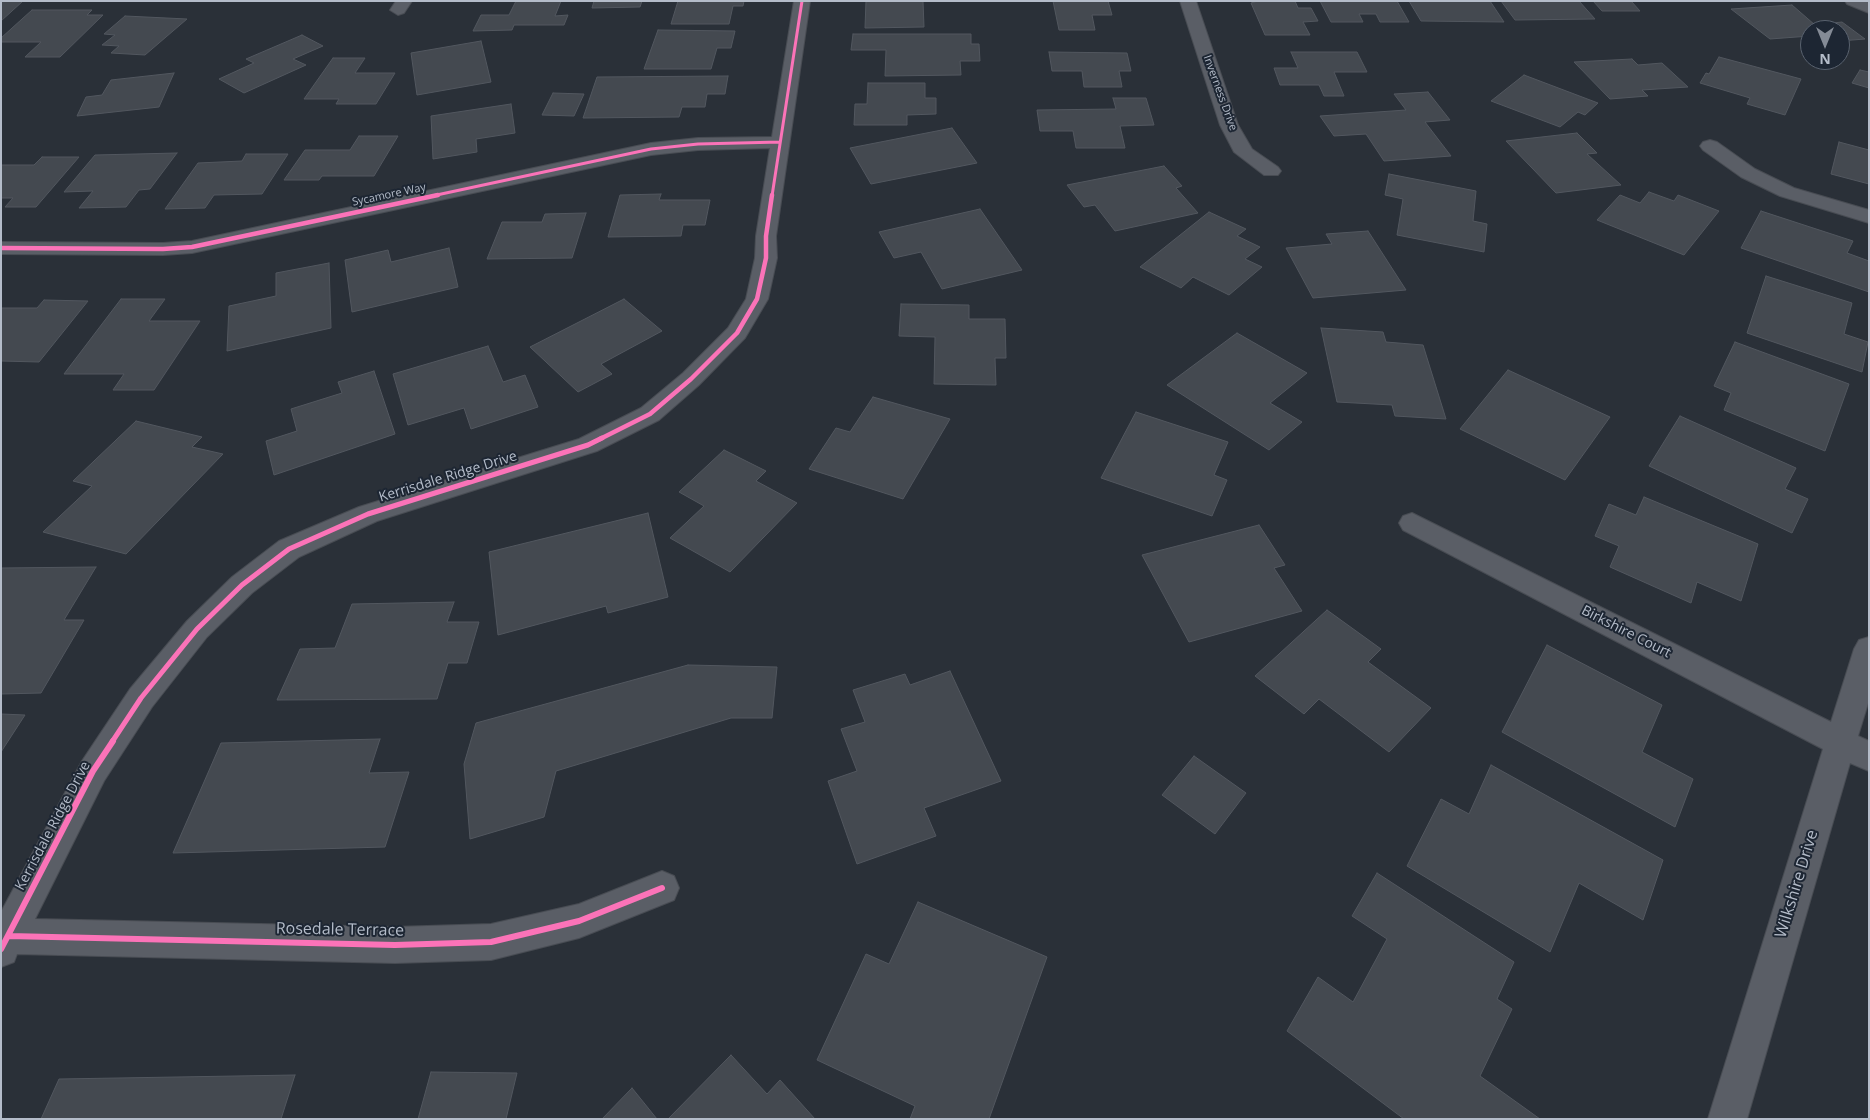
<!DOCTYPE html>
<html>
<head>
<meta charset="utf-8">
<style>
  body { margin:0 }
  #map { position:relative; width:1870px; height:1120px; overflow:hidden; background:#2a3038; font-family:"Open Sans",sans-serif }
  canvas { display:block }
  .frame { position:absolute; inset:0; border:2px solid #b4bcc9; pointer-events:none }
  .north { position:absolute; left:1800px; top:20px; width:50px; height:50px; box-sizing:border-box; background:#1d2633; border:1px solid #59626f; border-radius:50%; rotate:180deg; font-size:14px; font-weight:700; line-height:20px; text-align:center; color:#b4bcc9 }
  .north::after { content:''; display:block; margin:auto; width:18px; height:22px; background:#848b96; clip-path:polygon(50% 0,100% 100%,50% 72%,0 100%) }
</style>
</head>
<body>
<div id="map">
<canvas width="1870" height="1120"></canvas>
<div class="frame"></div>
<div class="north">N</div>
</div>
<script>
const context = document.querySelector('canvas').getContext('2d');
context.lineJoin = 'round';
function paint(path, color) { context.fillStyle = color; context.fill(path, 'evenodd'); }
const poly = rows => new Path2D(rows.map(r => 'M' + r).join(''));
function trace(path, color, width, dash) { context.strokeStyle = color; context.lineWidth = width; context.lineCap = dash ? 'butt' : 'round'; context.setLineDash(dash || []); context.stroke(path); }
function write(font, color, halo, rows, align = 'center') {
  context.font = font + ' "Open Sans",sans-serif'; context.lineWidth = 4; context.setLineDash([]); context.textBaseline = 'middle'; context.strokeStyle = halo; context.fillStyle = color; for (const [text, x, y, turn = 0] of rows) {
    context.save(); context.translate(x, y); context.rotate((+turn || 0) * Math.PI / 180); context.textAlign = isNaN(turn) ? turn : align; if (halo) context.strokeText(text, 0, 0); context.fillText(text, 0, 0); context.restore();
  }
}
const building = poly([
  [1,1,23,1,1,21,1,1],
  [516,1,561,1,555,16,568,15,564,25,514,25,512,30,473,31,481,15,509,15,516,1],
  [594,1,642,1,640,7,592,8,594,1],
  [678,1,744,1,743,6,733,6,729,24,671,24,678,1],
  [866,1,923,1,924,27,865,28,866,1],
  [1053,1,1108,1,1112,15,1092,15,1095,30,1059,30,1053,1],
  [1258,1,1295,1,1298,8,1311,8,1318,21,1303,22,1310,35,1265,35,1251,3,1258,1],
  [1320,1,1397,1,1409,22,1380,22,1376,14,1359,14,1363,22,1331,22,1320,1],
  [1409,1,1490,1,1504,22,1421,21,1409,1],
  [1501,1,1579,1,1595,19,1515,20,1501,1],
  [1593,1,1631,1,1640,11,1602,11,1593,1],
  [1792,5,1815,25,1842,22,1865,39,1840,41,1840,30,1810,30,1810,36,1770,39,1731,9,1792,5],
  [32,10,92,10,87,15,103,15,60,57,25,57,41,42,1,42,1,38,32,10],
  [125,16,187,19,145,55,111,53,119,46,102,45,115,35,104,34,125,16],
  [658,30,735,31,731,48,717,48,711,69,644,69,658,30],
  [853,34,971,34,971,44,979,44,980,61,960,61,961,75,885,76,886,50,851,50,853,34],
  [302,35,323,46,293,59,306,65,244,93,219,79,254,63,246,59,302,35],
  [481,41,491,82,417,95,411,53,481,41],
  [1049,52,1127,53,1131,71,1119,71,1122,87,1084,87,1082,71,1052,71,1049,52],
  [1291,52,1357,52,1367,72,1334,72,1344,96,1324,96,1319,85,1280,85,1274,68,1298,68,1291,52],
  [1719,57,1801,79,1785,115,1747,104,1750,98,1700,83,1706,73,1709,74,1719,57],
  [333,58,365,58,355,73,395,73,376,104,336,104,339,99,304,99,333,58],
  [1632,59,1638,65,1662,63,1688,87,1642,90,1648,96,1610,99,1574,62,1632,59],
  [1860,70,1869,72,1869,88,1852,83,1860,70],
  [174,73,159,107,77,116,86,97,102,95,111,80,174,73],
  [1524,75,1598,103,1585,115,1578,112,1560,127,1491,101,1524,75],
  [728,76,725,94,707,94,705,107,682,107,679,117,583,118,597,77,728,76],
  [868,83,925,83,925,98,936,98,936,114,907,115,907,125,854,125,855,104,867,104,868,83],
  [1428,92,1450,120,1425,122,1451,156,1384,161,1366,134,1334,136,1320,116,1406,110,1394,94,1428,92],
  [553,93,584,94,574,116,542,115,553,93],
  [1113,98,1146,98,1154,125,1120,126,1125,148,1076,148,1073,131,1040,131,1037,110,1116,109,1113,98],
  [511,104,515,133,476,139,477,152,433,159,431,116,511,104],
  [952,128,977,163,871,184,850,148,952,128],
  [1577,133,1597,153,1587,154,1621,185,1556,193,1506,141,1577,133],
  [359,136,398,136,374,176,322,176,319,180,284,180,305,150,350,150,359,136],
  [1839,142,1869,150,1869,184,1831,174,1839,142],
  [177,153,150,189,139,190,126,207,79,208,93,191,64,192,95,155,177,153],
  [246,154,288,154,262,194,214,195,205,208,165,209,198,163,242,161,246,154],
  [42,157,79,157,36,207,5,207,13,198,1,198,1,165,34,165,42,157],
  [1164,166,1182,186,1176,188,1198,213,1115,231,1095,205,1084,207,1067,185,1164,166],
  [1389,174,1476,191,1473,221,1487,224,1484,252,1397,235,1403,199,1385,195,1389,174],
  [1649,192,1674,201,1678,195,1719,211,1684,255,1597,220,1620,195,1640,203,1649,192],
  [661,194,659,200,710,200,705,225,683,225,681,236,608,237,620,195,661,194],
  [980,209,1022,270,942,289,921,252,894,258,879,232,980,209],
  [1761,211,1853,241,1847,253,1869,261,1869,292,1741,248,1761,211],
  [1209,212,1246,229,1237,236,1260,247,1245,259,1262,267,1229,295,1193,277,1181,288,1140,267,1209,212],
  [586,213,572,258,487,259,502,222,542,222,545,214,586,213],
  [1368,231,1406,290,1313,298,1286,248,1332,244,1326,234,1368,231],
  [449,248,458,287,352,312,345,260,388,250,391,262,449,248],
  [329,263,331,328,227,351,229,306,276,296,276,273,329,263],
  [1766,276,1852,303,1844,334,1868,342,1862,372,1747,333,1766,276],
  [121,299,165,299,149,321,200,321,154,390,113,390,124,374,64,374,121,299],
  [624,299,662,331,601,364,612,374,578,392,530,347,624,299],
  [44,300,88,301,39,362,1,361,1,308,37,308,44,300],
  [901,304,969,305,969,319,1005,319,1006,358,995,358,996,385,934,384,935,337,899,336,901,304],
  [1321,328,1383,332,1386,342,1423,345,1446,419,1395,416,1392,405,1337,402,1321,328],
  [1237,333,1307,373,1270,403,1302,422,1269,450,1167,385,1237,333],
  [1735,342,1849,384,1825,451,1724,410,1731,393,1714,386,1735,342],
  [488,346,503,382,525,375,538,407,471,429,464,408,408,425,393,374,488,346],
  [1508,370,1610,417,1565,480,1460,429,1508,370],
  [374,371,395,434,274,475,266,441,297,431,291,409,342,393,338,382,374,371],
  [873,397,950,419,903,499,809,469,836,428,850,432,873,397],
  [1136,412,1228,442,1214,475,1227,480,1212,516,1101,478,1136,412],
  [1680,416,1796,468,1785,489,1808,499,1792,533,1649,466,1680,416],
  [136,421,202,437,192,447,223,454,126,554,43,532,92,486,73,481,136,421],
  [724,450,766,471,756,481,797,503,730,572,670,538,704,506,679,492,724,450],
  [1644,497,1758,544,1741,601,1697,582,1691,603,1610,567,1619,546,1595,536,1609,504,1636,515,1644,497],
  [648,513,668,597,608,613,606,606,498,635,489,552,648,513],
  [1259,525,1285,565,1274,568,1302,611,1189,642,1142,555,1259,525],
  [96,567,64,620,84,620,41,693,1,694,1,568,96,567],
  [454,602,447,622,479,622,467,663,448,663,437,699,277,700,300,649,335,648,352,604,454,602],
  [1327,610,1381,649,1368,662,1431,708,1389,752,1319,699,1304,714,1255,676,1327,610],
  [1547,645,1662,705,1642,752,1693,779,1675,827,1502,732,1547,645],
  [688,665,777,667,772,718,731,718,556,771,544,817,470,839,464,764,476,723,688,665],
  [950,671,1001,781,924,808,936,836,857,864,828,781,857,771,841,729,865,722,853,690,905,674,910,685,950,671],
  [1,714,25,715,1,752,1,714],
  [380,739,369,773,409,772,385,847,173,853,221,743,380,739],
  [1194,756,1246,793,1215,834,1162,795,1194,756],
  [1491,765,1663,860,1643,920,1579,883,1550,952,1407,866,1441,799,1469,814,1491,765],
  [1377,873,1514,962,1497,999,1512,1009,1480,1076,1540,1119,1404,1119,1287,1031,1318,977,1353,1002,1387,939,1352,916,1377,873],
  [918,902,1047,957,989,1119,910,1119,915,1106,817,1060,866,954,889,964,918,902],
  [731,1055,767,1094,780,1080,815,1119,668,1119,731,1055],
  [431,1072,517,1073,506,1119,418,1119,431,1072],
  [295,1075,281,1119,41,1119,59,1079,295,1075],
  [632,1088,657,1119,602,1119,632,1088]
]);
paint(building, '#444950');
trace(building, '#52575f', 1);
const street = poly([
  [396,1,412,1,404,13,398,15,390,10,396,1],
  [794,1,810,1,776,236,777,258,768,299,745,338,699,385,659,420,597,451,377,521,299,557,252,593,207,637,152,707,104,781,35,919,395,927,491,924,579,904,662,871,674,876,679,888,674,900,579,938,491,960,395,963,17,954,14,962,1,967,1,912,82,761,130,689,187,621,232,577,279,541,359,507,579,439,641,408,683,373,728,328,746,299,755,258,756,236,770,148,698,150,651,155,192,253,163,255,1,254,1,242,163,243,192,241,651,143,698,138,772,137,794,1],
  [1180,1,1196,1,1238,125,1252,149,1278,167,1281,171,1278,175,1264,175,1234,152,1220,125,1180,1],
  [1845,1,1869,2,1869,13,1847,4,1845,1],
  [1710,140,1717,142,1755,169,1794,188,1869,210,1869,223,1780,196,1741,177,1703,150,1700,146,1703,142,1710,140],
  [1412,513,1831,722,1854,649,1859,640,1869,637,1869,700,1858,736,1869,741,1869,771,1850,763,1747,1119,1708,1119,1823,749,1403,530,1399,523,1403,516,1412,513]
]);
trace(street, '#484c53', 2);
paint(street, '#5a5e66');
trace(poly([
  [432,196,651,149,698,144,780,142],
  [772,196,802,1]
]), '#fb73b8', 3);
trace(poly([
  [1,248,163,249,192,247,438,195],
  [600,439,650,414,691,379,737,333,757,299,766,258,766,236,772,195]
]), '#fb73b8', 4.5);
trace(poly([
  [112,742,141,698,197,629,242,585,289,549,368,514,588,445,602,438]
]), '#fb73b8', 5);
trace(poly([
  [9,936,395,945,491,942,579,921,662,888],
  [1,949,93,771,113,741]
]), '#fb73b8', 6);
write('11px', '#b4bcc9', '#1d2633', [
  ["Inverness Drive",1220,93,70],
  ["Sycamore Way",389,195,-12]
]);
write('14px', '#b4bcc9', '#1d2633', [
  ["Kerrisdale Ridge Drive",448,477,-17],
  ["Birkshire Court",1626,632,27],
  ["Kerrisdale Ridge Drive",53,826,-62]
]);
write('16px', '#b4bcc9', '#1d2633', [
  ["Wilkshire Drive",1797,884,-73],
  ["Rosedale Terrace",340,930,1]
]);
</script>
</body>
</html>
